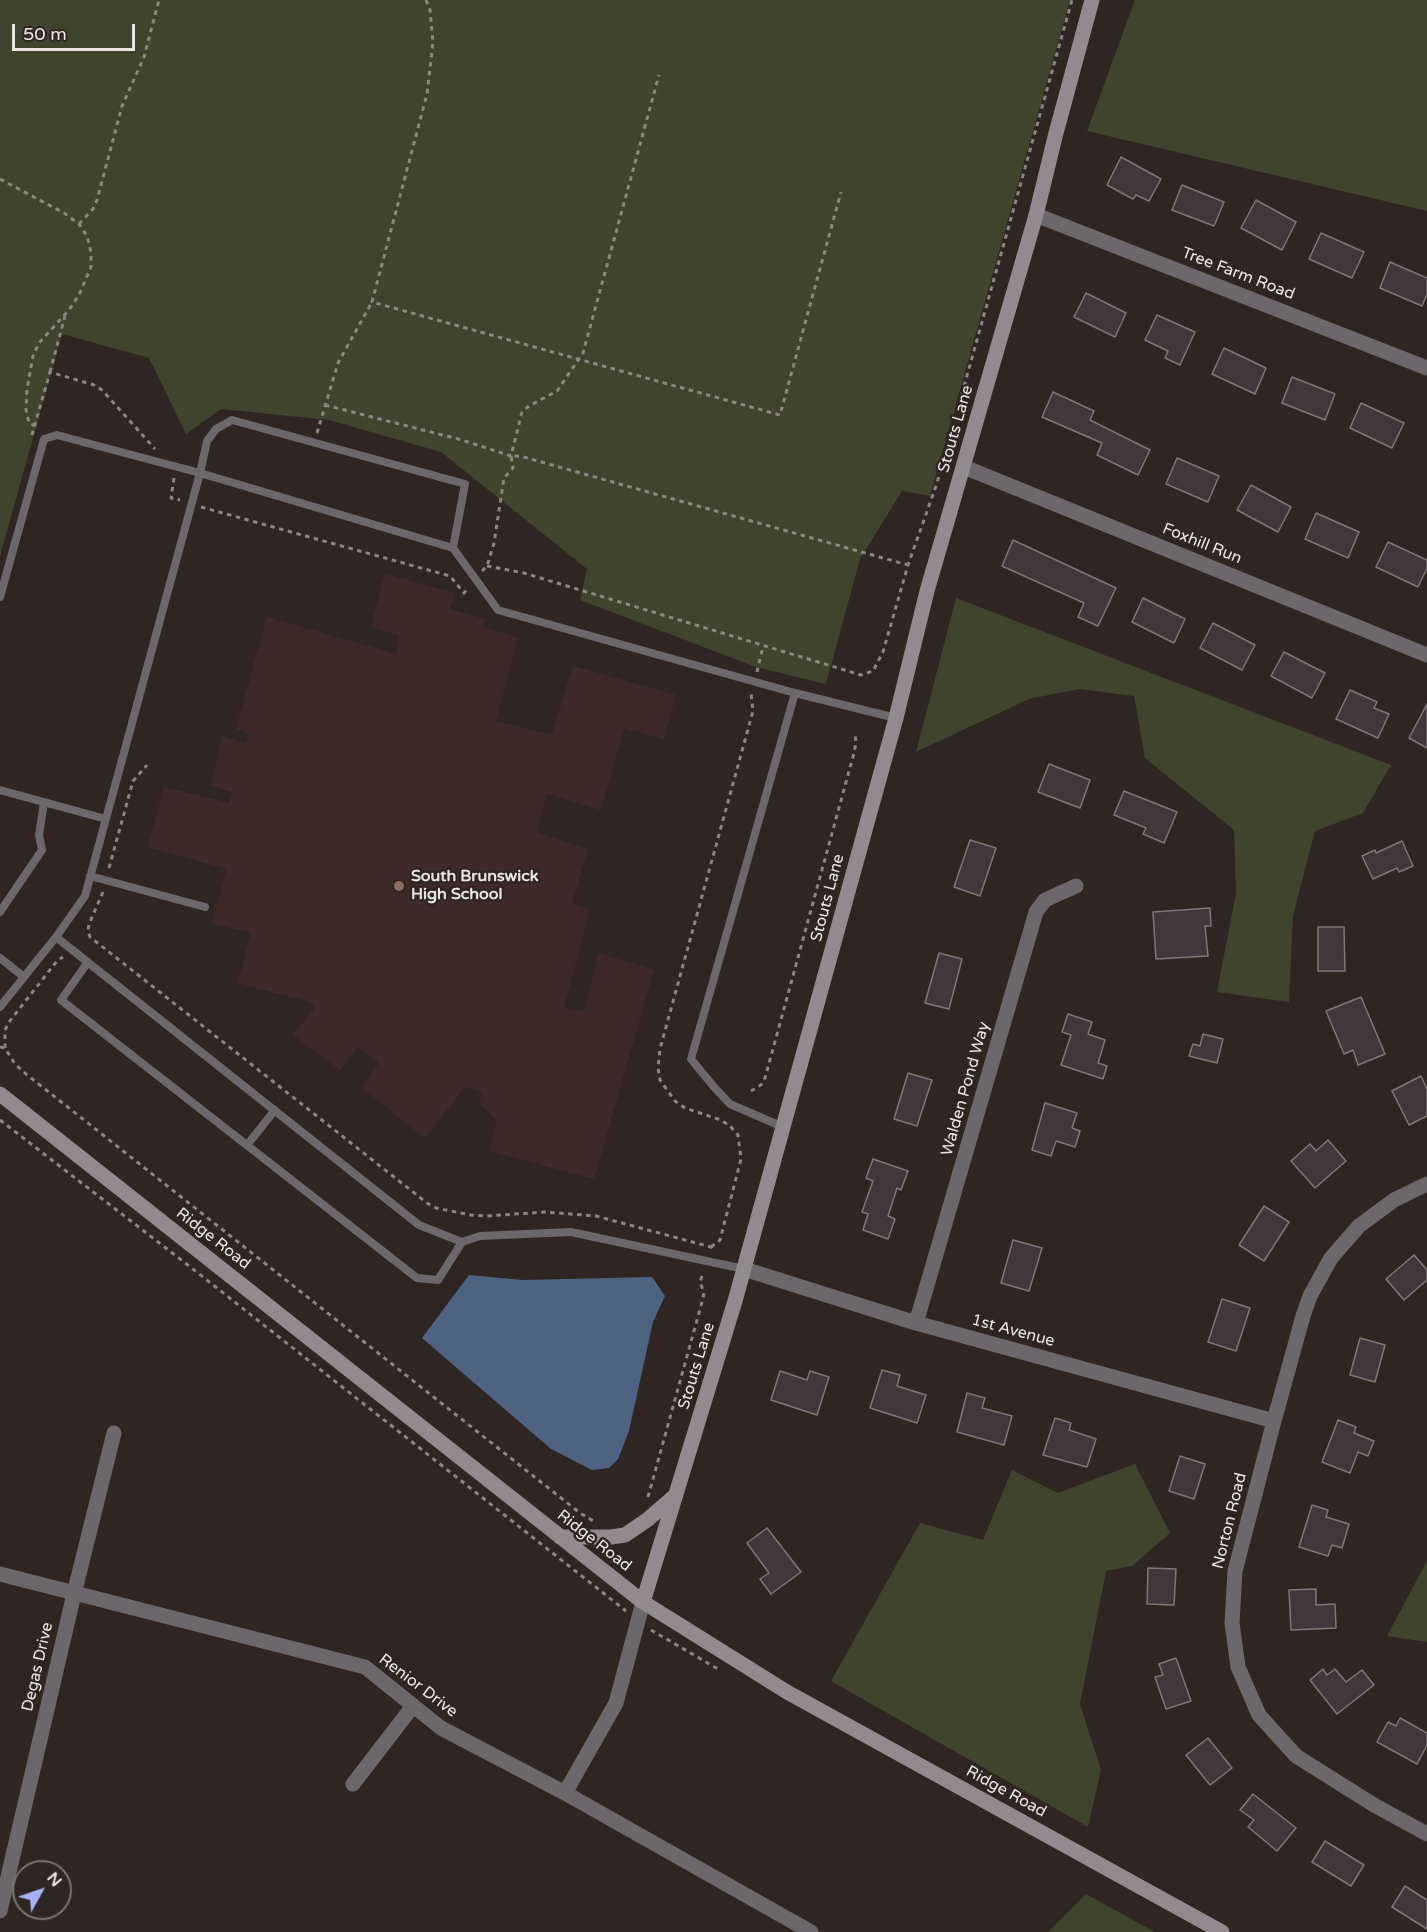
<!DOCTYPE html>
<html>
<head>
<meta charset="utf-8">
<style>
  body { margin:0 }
  #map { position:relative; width:1427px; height:1932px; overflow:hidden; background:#2f2623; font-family:"Varela Round",sans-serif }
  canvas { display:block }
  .north { position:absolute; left:12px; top:1860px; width:60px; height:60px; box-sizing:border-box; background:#2f2623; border:2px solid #7b7370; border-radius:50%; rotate:50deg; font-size:16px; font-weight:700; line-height:24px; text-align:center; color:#ece6e4 }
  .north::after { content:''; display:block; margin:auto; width:21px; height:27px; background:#a5b1fc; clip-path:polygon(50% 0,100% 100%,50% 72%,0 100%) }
  .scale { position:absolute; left:12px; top:24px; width:123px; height:27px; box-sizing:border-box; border:3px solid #ece6e4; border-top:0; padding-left:8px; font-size:18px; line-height:21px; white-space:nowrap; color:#ece6e4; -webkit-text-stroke:4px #2f2623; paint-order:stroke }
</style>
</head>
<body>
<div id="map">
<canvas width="1427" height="1932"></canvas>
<div class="north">N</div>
<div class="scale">50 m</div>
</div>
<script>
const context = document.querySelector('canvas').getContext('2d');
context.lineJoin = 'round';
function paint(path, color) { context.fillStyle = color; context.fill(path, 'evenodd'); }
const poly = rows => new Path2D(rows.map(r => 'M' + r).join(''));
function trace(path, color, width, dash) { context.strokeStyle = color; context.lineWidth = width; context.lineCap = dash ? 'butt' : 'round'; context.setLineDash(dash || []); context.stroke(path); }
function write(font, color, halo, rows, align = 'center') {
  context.font = font + ' "Varela Round",sans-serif'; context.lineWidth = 5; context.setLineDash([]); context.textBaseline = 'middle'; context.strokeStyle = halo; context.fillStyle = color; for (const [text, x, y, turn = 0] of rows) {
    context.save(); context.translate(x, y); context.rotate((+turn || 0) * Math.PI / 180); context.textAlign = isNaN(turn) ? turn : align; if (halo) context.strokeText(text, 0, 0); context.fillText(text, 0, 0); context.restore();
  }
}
paint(poly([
  [385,574,455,593,450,609,485,619,484,627,518,638,496,721,552,735,573,666,676,695,664,739,624,728,601,810,547,794,537,832,588,849,572,904,590,910,564,1008,584,1012,599,953,654,970,594,1179,489,1151,497,1120,480,1104,482,1092,465,1087,425,1138,362,1088,379,1063,358,1047,340,1070,293,1035,315,1008,310,1002,238,983,251,933,212,923,227,869,148,847,164,787,229,803,233,792,211,786,222,736,246,744,249,734,236,729,267,617,396,654,399,636,371,626]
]), '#3e2b27');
paint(poly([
  [0,0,1070,0,930,496,902,491,860,559,826,684,756,667,580,600,587,569,441,452,329,420,221,409,186,434,149,358,62,334,0,556],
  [1135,0,1427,0,1427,211,1087,131],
  [956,598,1391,765,1363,813,1315,831,1293,916,1289,1002,1217,992,1236,893,1234,830,1145,758,1134,696,1079,689,1029,699,916,752],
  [1135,1464,1170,1533,1132,1566,1106,1571,1080,1704,1101,1770,1088,1827,831,1681,920,1523,983,1540,1012,1470,1058,1493],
  [1427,1561,1427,1642,1387,1636],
  [1086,1894,1155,1932,1048,1932]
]), '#40432d');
paint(poly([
  [469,1275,523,1280,652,1277,665,1296,653,1322,629,1431,618,1459,609,1468,592,1470,551,1449,422,1338]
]), '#4e6282');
const building = poly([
  [1121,157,1161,179,1149,201,1136,195,1133,199,1107,185,1121,157],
  [1182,185,1224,202,1214,226,1172,210,1182,185],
  [1256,200,1296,222,1282,250,1241,228,1256,200],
  [1321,233,1364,252,1352,278,1309,259,1321,233],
  [1390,262,1427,278,1427,294,1422,306,1380,288,1390,262],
  [1086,293,1126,313,1115,337,1074,317,1086,293],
  [1157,315,1195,332,1180,365,1165,358,1168,351,1145,340,1157,315],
  [1224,348,1266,368,1255,394,1212,374,1224,348],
  [1292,377,1335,394,1325,420,1282,403,1292,377],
  [1053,392,1094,411,1090,420,1150,450,1138,475,1097,455,1102,443,1042,417,1053,392],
  [1361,403,1404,423,1392,448,1350,428,1361,403],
  [1177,458,1219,476,1208,502,1166,484,1177,458],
  [1251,485,1291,507,1278,532,1237,510,1251,485],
  [1316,513,1359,532,1348,558,1305,539,1316,513],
  [1013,540,1116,588,1098,626,1078,617,1084,603,1002,566,1013,540],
  [1388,542,1427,560,1427,568,1418,587,1376,567,1388,542],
  [1143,598,1185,619,1174,643,1132,622,1143,598],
  [1213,623,1255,645,1242,670,1200,648,1213,623],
  [1284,652,1325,673,1312,698,1271,676,1284,652],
  [1350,690,1377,702,1374,708,1389,714,1378,738,1336,719,1350,690],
  [1427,704,1427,748,1409,738,1427,704],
  [1049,764,1090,780,1080,808,1038,792,1049,764],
  [1124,791,1177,812,1164,843,1143,834,1146,828,1114,815,1124,791],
  [970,840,996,848,980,896,954,887,970,840],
  [1402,841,1413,866,1399,872,1397,868,1373,879,1362,856,1375,850,1376,853,1402,841],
  [1210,908,1211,926,1205,926,1208,956,1156,959,1153,912,1210,908],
  [1318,927,1344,927,1345,971,1318,971,1318,927],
  [939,953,962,959,949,1009,925,1003,939,953],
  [1361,997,1385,1054,1358,1065,1353,1050,1344,1054,1326,1011,1361,997],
  [1068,1014,1092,1022,1088,1034,1105,1040,1098,1063,1107,1066,1103,1079,1061,1065,1071,1035,1062,1032,1068,1014],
  [1203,1034,1223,1039,1217,1063,1189,1056,1193,1044,1200,1046,1203,1034],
  [908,1073,932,1080,917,1126,894,1119,908,1073],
  [1421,1076,1427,1089,1427,1116,1409,1125,1392,1091,1421,1076],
  [1045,1103,1077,1113,1072,1128,1080,1131,1075,1147,1056,1141,1051,1156,1032,1150,1045,1103],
  [1328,1140,1346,1161,1315,1188,1291,1161,1310,1144,1316,1151,1328,1140],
  [873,1159,908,1171,901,1190,897,1188,888,1216,895,1219,888,1239,863,1230,868,1214,862,1212,873,1181,866,1178,873,1159],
  [1264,1206,1289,1222,1264,1261,1239,1245,1264,1206],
  [1013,1240,1042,1248,1029,1291,1001,1283,1013,1240],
  [1414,1255,1427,1270,1427,1280,1404,1300,1386,1279,1414,1255],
  [1222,1299,1250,1308,1236,1351,1208,1342,1222,1299],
  [1360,1338,1385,1345,1375,1382,1350,1375,1360,1338],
  [882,1370,900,1375,897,1386,926,1395,917,1423,870,1408,882,1370],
  [780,1371,807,1380,810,1371,829,1377,817,1415,771,1400,780,1371],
  [967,1393,985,1398,982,1408,1012,1416,1004,1445,957,1432,967,1393],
  [1055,1418,1071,1423,1069,1430,1096,1439,1087,1467,1043,1455,1055,1418],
  [1338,1420,1356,1427,1354,1433,1374,1441,1368,1456,1358,1452,1350,1473,1322,1462,1338,1420],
  [1180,1456,1205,1464,1194,1499,1169,1491,1180,1456],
  [1312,1505,1328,1510,1326,1517,1349,1524,1342,1548,1332,1545,1328,1556,1299,1547,1312,1505],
  [767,1528,801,1572,771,1594,760,1579,769,1573,747,1543,767,1528],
  [1148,1568,1176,1569,1174,1605,1147,1604,1148,1568],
  [1316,1589,1316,1605,1335,1604,1336,1628,1291,1630,1289,1590,1316,1589],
  [1176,1658,1191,1701,1166,1709,1155,1677,1163,1675,1159,1664,1176,1658],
  [1323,1669,1327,1675,1335,1669,1346,1682,1362,1670,1374,1685,1337,1714,1310,1680,1323,1669],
  [1400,1718,1427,1733,1427,1745,1417,1764,1377,1742,1388,1722,1396,1726,1400,1718],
  [1208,1738,1232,1768,1210,1785,1186,1755,1208,1738],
  [1253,1794,1296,1828,1277,1851,1248,1827,1254,1820,1240,1810,1253,1794],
  [1325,1841,1364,1865,1351,1886,1312,1862,1325,1841],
  [1405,1886,1427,1900,1427,1929,1392,1907,1405,1886]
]);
paint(building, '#41373b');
trace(building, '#807579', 1.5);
trace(poly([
  [426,0,430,10,433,42,427,94,372,302,780,415,841,192],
  [0,179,64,213,79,224,87,236,91,252,91,267,79,295,69,310,39,343,33,356,27,389,26,410,29,423,35,426],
  [79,224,93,209,97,200,122,106,144,57,159,0],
  [50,372,65,316],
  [325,405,462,440,511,456,522,412,529,406,557,391,583,353,659,75],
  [317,433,338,363,372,302],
  [32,435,50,372,94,385,102,390,155,449],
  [174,478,171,498,180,500],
  [201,507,450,576,464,593,468,588],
  [487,566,524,573,861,675,873,671,883,652,908,565,937,483,1072,0],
  [482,571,487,566,494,543,504,478,513,468,511,456,520,456,908,565],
  [757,672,763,646],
  [109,868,133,781,147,765],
  [103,892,89,924,88,931,90,937,427,1203,436,1208,471,1215,487,1216,545,1212,596,1216,711,1247,710,1249],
  [0,1047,5,1048,15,1064,26,1074,580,1513,595,1522],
  [5,1048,5,1030,9,1022,57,961,63,957],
  [751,1091,761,1085,765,1078,854,753,856,742,855,733],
  [0,1120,184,1262,626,1611],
  [711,1247,720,1240,741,1159,738,1135,730,1126,721,1120,685,1108,675,1101,660,1080,658,1068,660,1049,753,711,751,693],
  [648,1497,702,1302,704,1293,700,1282,703,1273],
  [651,1630,718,1669]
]), '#8c8582', 3, [4.5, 4.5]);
trace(poly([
  [0,597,44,439,57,435,200,473,207,441,216,429,232,420,465,484,453,548],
  [0,790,106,819],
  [90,876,205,907],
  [0,912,42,850,39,835,44,802],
  [56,937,85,896,200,473,453,548,498,610,795,693,896,718],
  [0,958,24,977],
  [88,962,61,1000,417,1278,438,1280,462,1242,480,1236,571,1232,744,1269],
  [0,1007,56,937,419,1225,462,1242],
  [783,1127,730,1104,714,1087,691,1059,795,693],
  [247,1145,275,1110]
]), '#6b676a', 8);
trace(poly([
  [1036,215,1427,368],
  [964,467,1427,655],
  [1427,1184,1394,1200,1359,1226,1331,1258,1310,1296,1303,1316,1274,1421,1235,1571,1232,1623,1238,1667,1259,1715,1296,1756,1374,1805,1427,1834],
  [744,1269,916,1323,1274,1421],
  [916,1323,1036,912,1045,900,1076,886],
  [0,1574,365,1667,441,1728,565,1793,811,1932],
  [353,1784,413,1706],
  [565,1793,616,1703,643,1602],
  [0,1911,74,1594,114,1433]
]), '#6b676a', 15);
trace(poly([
  [0,1094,643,1602,787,1692,1222,1932],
  [560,1537,611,1537,625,1535,647,1520,676,1495],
  [643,1602,735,1301,896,718,927,591,1036,215,1056,133,1092,0]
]), '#918b8f', 15);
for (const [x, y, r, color] of [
  [399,886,6,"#8d6e63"]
]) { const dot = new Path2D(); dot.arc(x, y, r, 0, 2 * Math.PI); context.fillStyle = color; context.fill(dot); trace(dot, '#2f2623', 2); }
write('16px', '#ece6e4', '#2f2623', [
  ["Tree Farm Road",1238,274,21],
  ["Stouts Lane",956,429,-74],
  ["Foxhill Run",1202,544,22],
  ["Stouts Lane",828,898,-75],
  ["Walden Pond Way",966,1089,-74],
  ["Ridge Road",213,1239,38],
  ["1st Avenue",1013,1331,15],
  ["Stouts Lane",697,1366,-73],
  ["Norton Road",1230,1521,-76],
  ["Ridge Road",594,1541,38],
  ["Degas Drive",38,1667,-77],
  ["Renior Drive",418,1686,37],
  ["Ridge Road",1006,1792,29]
]);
write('bold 16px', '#ece6e4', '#2f2623', [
  ["South Brunswick",411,877],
  ["High School",411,895]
], 'left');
</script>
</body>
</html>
